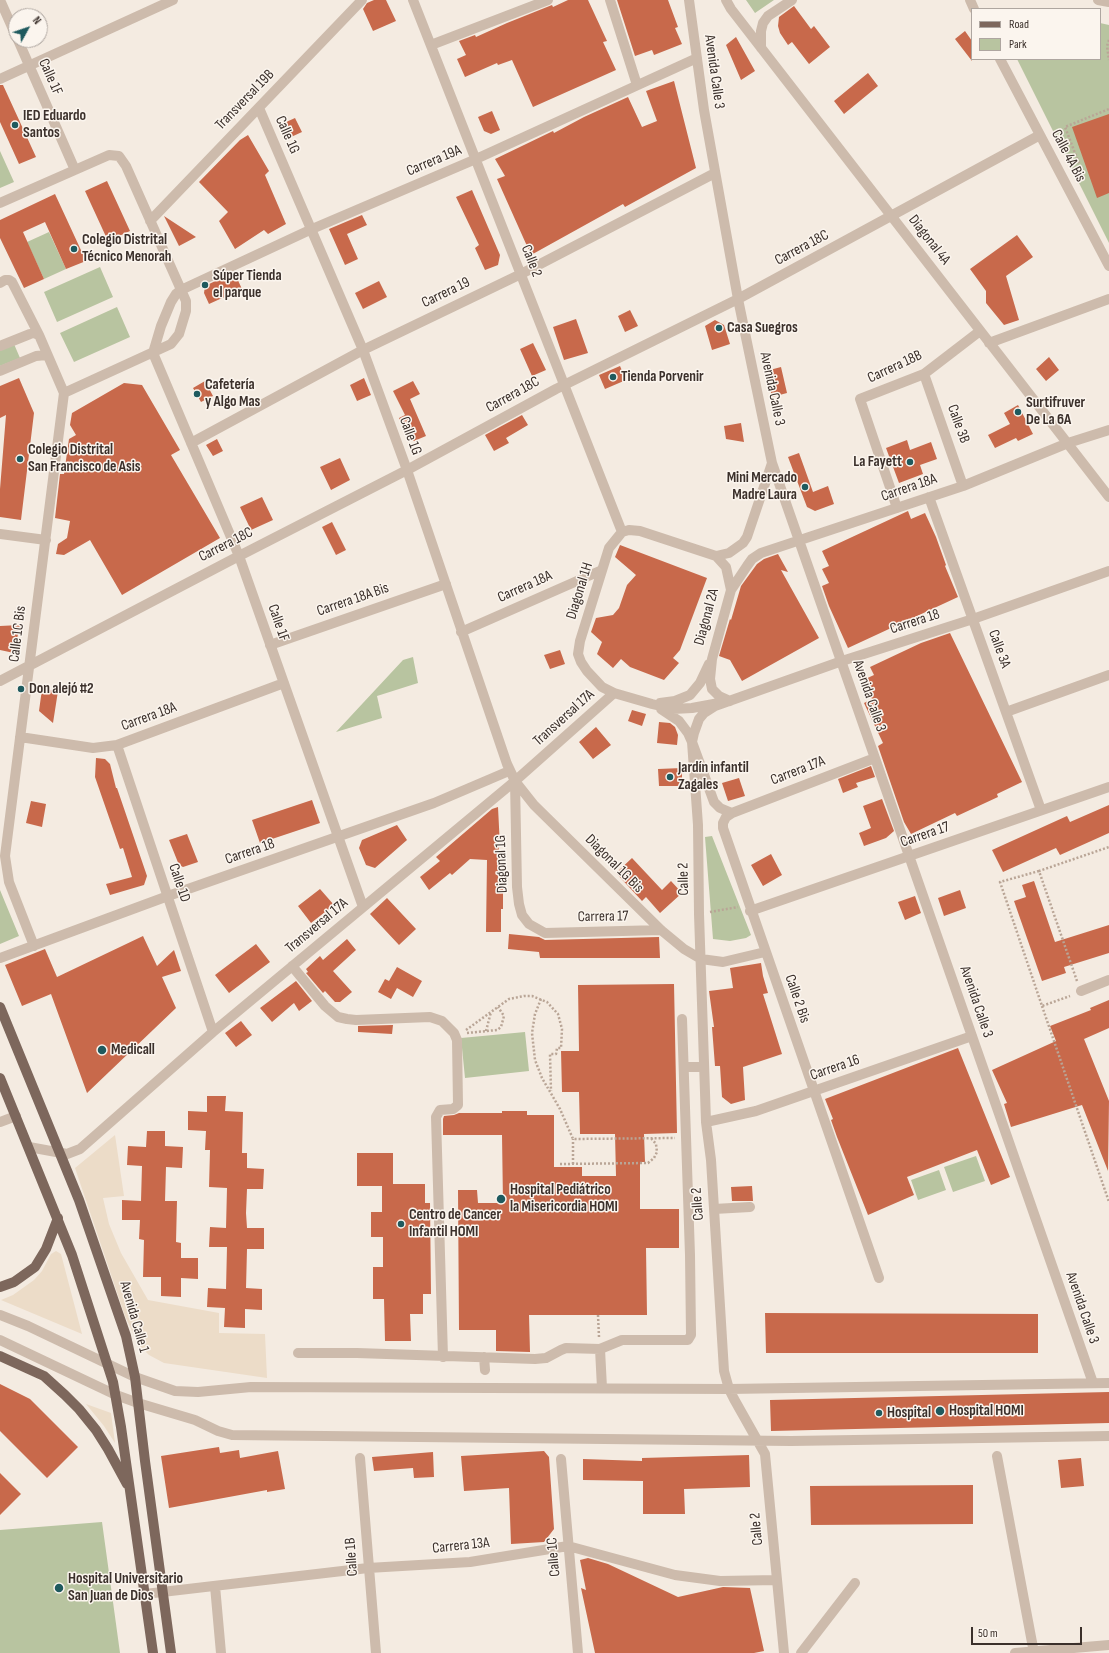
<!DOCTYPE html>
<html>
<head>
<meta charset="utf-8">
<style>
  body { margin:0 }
  #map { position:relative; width:1109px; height:1653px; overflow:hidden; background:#f4ebe1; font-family:"Sofia Sans Condensed",sans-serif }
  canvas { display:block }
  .legend { position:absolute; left:971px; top:8px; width:130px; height:52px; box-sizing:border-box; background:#fbf5ee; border:1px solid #aea6a0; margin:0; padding:5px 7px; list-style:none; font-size:12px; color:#3b302b }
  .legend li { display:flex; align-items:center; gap:8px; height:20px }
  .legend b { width:20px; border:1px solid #aea6a0 }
  .north { position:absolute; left:8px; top:8px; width:40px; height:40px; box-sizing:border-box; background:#fbf5ee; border:1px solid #aea6a0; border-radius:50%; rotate:50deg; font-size:11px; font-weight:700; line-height:16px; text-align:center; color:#3b302b }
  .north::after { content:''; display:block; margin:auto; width:14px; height:18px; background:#1f5a5e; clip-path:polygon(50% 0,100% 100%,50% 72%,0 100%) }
  .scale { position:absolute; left:971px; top:1627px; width:111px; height:18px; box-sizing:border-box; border:2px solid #3b302b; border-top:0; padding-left:5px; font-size:12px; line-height:14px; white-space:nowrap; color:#3b302b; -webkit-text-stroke:3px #fbf5ee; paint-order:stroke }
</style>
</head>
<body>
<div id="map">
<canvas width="1109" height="1653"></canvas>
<ul class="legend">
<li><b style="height:5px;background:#7d675c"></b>Road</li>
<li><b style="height:11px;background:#b8c4a0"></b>Park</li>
</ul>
<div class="north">N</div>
<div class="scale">50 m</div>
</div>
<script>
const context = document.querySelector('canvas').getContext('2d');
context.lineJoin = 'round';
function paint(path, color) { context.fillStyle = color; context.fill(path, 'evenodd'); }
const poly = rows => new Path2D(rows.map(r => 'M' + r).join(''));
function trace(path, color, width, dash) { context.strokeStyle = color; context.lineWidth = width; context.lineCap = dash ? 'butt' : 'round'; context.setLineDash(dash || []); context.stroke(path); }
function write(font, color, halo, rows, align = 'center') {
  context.font = font + ' "Sofia Sans Condensed",sans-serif'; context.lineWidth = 3; context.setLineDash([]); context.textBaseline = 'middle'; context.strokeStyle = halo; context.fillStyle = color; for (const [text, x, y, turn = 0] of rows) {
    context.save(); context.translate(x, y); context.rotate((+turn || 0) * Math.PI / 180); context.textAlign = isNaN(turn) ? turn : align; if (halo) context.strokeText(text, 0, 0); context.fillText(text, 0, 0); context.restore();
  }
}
paint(poly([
  [746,0,774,0,755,13],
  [1100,23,1109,25,1109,243,1017,59,1100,59],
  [0,151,14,182,0,188],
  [49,232,66,269,44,279,27,242],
  [100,267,113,297,57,322,44,292],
  [117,307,130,337,74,362,60,333],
  [14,344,20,358,0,366,0,350],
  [413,657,418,683,377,696,382,718,336,732,403,660],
  [712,836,751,935,746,938,730,941,713,939,705,837],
  [0,890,19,936,0,944],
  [525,1032,529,1071,465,1078,461,1038],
  [976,1156,985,1181,953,1192,944,1167],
  [939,1170,946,1190,918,1200,911,1180],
  [102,1522,120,1653,0,1653,0,1530]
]), '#b8c4a0');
paint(poly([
  [115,1135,124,1196,103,1198,109,1224,121,1253,148,1300,219,1313,219,1333,265,1334,267,1378,164,1363,149,1355,138,1344,125,1316,75,1168],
  [56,1251,61,1254,82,1334,1,1300,13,1295,34,1280,42,1271,51,1254],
  [86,1404,111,1413,115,1443,104,1426]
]), '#ecdcc8');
paint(poly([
  [374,0,386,0,396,21,373,31,363,9,367,3],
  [568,0,588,0,607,41,603,42,616,70,533,107,512,60,498,65,497,63,465,77,457,59,466,55,459,41,475,35,476,37,507,23,552,5,553,7],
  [617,0,668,0,678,27,675,28,682,44,654,55,652,50,635,56],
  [794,6,811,29,814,26,830,47,809,64,792,42,788,45,780,33,778,26,779,17],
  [965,31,972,41,972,61,955,39],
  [736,37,755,71,741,80,726,45],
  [868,73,878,86,844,114,834,101],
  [674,81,696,168,625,207,623,204,531,255,497,179,505,176,495,159,553,131,554,133,584,117,628,97,642,127,657,121,646,91],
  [0,85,3,85,36,157,19,164,0,122],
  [492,111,500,130,491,134,484,131,478,117],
  [1109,114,1109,193,1097,198,1072,127],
  [295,118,302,132,291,137,284,123],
  [248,135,269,171,265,175,286,224,268,234,264,230,235,249,219,221,228,212,199,182,240,140],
  [107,181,130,231,108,241,85,191],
  [472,190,500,255,498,265,485,270,475,248,479,245,456,197],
  [55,194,86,261,66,269,45,222,23,232,44,279,24,288,0,238,0,220],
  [362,215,367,225,347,234,358,259,345,265,329,229],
  [164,216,196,237,179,246],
  [1017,235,1033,257,1006,276,1019,320,1004,325,986,303,986,291,970,269],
  [234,272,242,289,209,304,204,293,205,286],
  [379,281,387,297,363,309,355,293],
  [630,310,638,326,625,332,618,316],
  [576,319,588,353,564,360,553,327],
  [715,320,724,325,730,344,712,350,705,326],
  [533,343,546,370,532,376,520,349],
  [1049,357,1059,370,1046,381,1036,369],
  [620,366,626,380,605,389,599,375],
  [781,367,787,393,772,397,766,371],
  [19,378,34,413,21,520,0,517,0,489,6,415,0,418,0,386],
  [364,378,371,395,357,401,350,385],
  [205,381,213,396,201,402,193,388],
  [413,381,420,394,410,399,426,436,414,441,408,438,399,418,405,415,393,391],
  [124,383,142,385,180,450,171,455,220,538,122,595,90,540,64,555,56,554,58,544,67,538,70,521,55,518,60,474,64,474,69,439,76,435,70,425,72,413],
  [1018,405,1033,434,1018,441,1016,438,995,448,988,435,1010,424,1004,413],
  [522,415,528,425,506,438,509,443,494,451,485,435],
  [741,423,744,442,726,439,724,426],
  [217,439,223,451,213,456,206,445],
  [907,440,910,450,931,442,937,459,920,465,923,474,899,483,886,448],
  [799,453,813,492,828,486,834,504,815,511,807,507,788,457],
  [340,458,350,480,331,490,320,467],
  [262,497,273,520,251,530,240,507],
  [908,511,911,519,925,513,936,537,946,565,945,566,958,597,848,648,829,606,822,586,829,583,822,569,829,566,822,551],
  [332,522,346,550,336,555,322,527],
  [620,545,707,578,680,650,673,658,679,663,664,680,630,667,621,659,613,668,597,654,602,642,591,632,596,618,613,615,619,608,627,585,636,575,615,557],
  [778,554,788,572,781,570,819,638,742,681,730,660,719,656,730,619,731,620,741,586,757,564,764,559],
  [20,625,14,653,0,650,0,626],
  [950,633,1022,782,997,794,998,797,957,816,955,813,911,834,904,822,878,746,883,743,864,703,872,699,863,680,874,675,870,667,921,643],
  [560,650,565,664,550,669,544,655],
  [42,689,58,691,53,723,39,711],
  [632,710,646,714,642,726,628,721],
  [659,722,670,723,675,727,678,735,677,745,657,743],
  [596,727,611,745,593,759,579,742],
  [96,758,105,759,110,764,116,788,117,788,147,876,144,885,110,895,106,884,132,877,123,848,120,849,95,777],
  [871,766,875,777,856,783,858,787,843,793,838,779],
  [682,768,682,786,659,786,658,769],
  [739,778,745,796,728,801,722,783],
  [882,799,894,831,886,838,864,846,859,833,871,828,863,806],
  [312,800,320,823,260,843,252,820],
  [31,801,46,804,42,827,26,823],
  [1109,805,1109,833,1060,855,1056,848,1003,872,992,850,1067,816,1070,822],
  [498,807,500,847,499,847,498,878,503,879,503,909,501,909,501,932,486,932,487,860,470,859,452,875,450,873,429,890,420,877,440,861,436,857,492,809],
  [397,825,407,840,375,868,366,865,359,848,362,840],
  [187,834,198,862,183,867,179,865,169,840],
  [771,854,782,875,763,886,751,865],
  [632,858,662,890,671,881,682,893,660,913,646,897,642,901,616,873],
  [1034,881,1055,942,1109,925,1109,953,1064,967,1066,973,1042,981,1014,901,1026,897,1022,885],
  [320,889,334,905,311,923,298,906],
  [960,890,966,908,944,916,938,898],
  [915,896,921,913,905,920,898,902],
  [387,898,416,929,399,945,370,914],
  [509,934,539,937,545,940,659,937,660,958,540,958,539,952,508,949],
  [143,936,157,966,174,950,181,971,162,977,176,1008,87,1093,51,994,22,1006,5,965,45,949,57,977],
  [347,939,356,950,333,971,352,992,340,1002,335,1002,325,991,323,993,306,973,308,972,306,969,320,956,323,960],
  [256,944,270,962,229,993,215,975],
  [761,963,763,976,768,993,763,994,782,1054,743,1067,745,1100,731,1104,722,1097,720,1066,715,1066,712,1027,714,1027,709,991,733,988,730,968],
  [397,967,422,981,413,997,397,988,391,999,378,992,385,979,389,981],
  [296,981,312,1001,299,1011,294,1003,272,1022,260,1008],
  [674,984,677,1133,644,1134,645,1162,640,1162,640,1209,679,1209,679,1248,646,1248,647,1315,529,1315,530,1352,496,1351,496,1330,459,1330,458,1190,477,1190,478,1203,503,1203,502,1135,443,1135,443,1119,444,1116,454,1115,459,1113,502,1113,502,1111,527,1111,527,1115,554,1115,554,1167,582,1167,582,1176,616,1176,615,1134,580,1134,579,1092,562,1092,561,1051,579,1051,578,985],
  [1109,1000,1109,1028,1084,1039,1109,1101,1108,1171,1082,1105,1011,1127,1004,1104,1007,1103,992,1070,1056,1041,1050,1026,1091,1010,1090,1008],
  [241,1021,252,1035,236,1047,225,1033],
  [393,1025,392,1034,358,1032,358,1026],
  [958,1048,1010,1177,991,1185,977,1150,907,1177,914,1195,868,1215,837,1137,831,1120,833,1119,825,1099],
  [207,1096,226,1096,225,1111,243,1112,242,1153,247,1153,247,1168,264,1169,263,1189,247,1189,246,1213,247,1228,264,1228,264,1249,247,1249,246,1288,262,1289,262,1310,245,1309,245,1328,224,1327,225,1308,207,1307,208,1288,226,1289,227,1247,209,1247,210,1227,226,1228,227,1188,209,1187,210,1150,205,1150,206,1131,188,1130,188,1111,207,1112],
  [147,1131,165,1131,165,1146,183,1147,182,1168,166,1167,165,1201,177,1201,176,1242,181,1243,181,1258,198,1258,198,1279,181,1278,181,1297,161,1296,161,1277,143,1277,144,1240,139,1239,140,1220,122,1220,122,1200,141,1201,142,1166,127,1165,128,1146,146,1147],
  [357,1153,393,1153,393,1184,425,1184,425,1203,430,1203,431,1294,423,1294,423,1314,410,1314,411,1341,385,1341,384,1299,373,1299,373,1267,383,1267,383,1237,371,1237,371,1212,382,1212,382,1186,357,1186],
  [752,1186,753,1201,732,1201,731,1187],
  [765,1313,1038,1314,1038,1353,766,1353],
  [0,1384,30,1399,78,1447,47,1478,0,1431],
  [1109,1392,1109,1423,771,1431,770,1400],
  [219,1447,220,1453,239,1450,240,1458,278,1451,285,1489,267,1492,267,1490,169,1508,161,1456],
  [544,1451,549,1457,554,1529,544,1542,511,1544,509,1488,464,1491,461,1456],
  [433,1452,434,1477,414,1478,413,1468,374,1471,372,1457],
  [749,1455,750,1487,684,1489,685,1514,643,1514,643,1481,583,1480,583,1459,642,1461,642,1458],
  [1081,1458,1084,1486,1061,1488,1058,1460],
  [0,1473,21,1494,0,1515],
  [973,1485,973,1524,811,1525,810,1486],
  [588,1558,608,1564,678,1597,723,1587,750,1588,764,1651,754,1653,595,1653,581,1588,586,1590,580,1560]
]), '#c8694b');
trace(poly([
  [1109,40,1107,46,1109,60],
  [1072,170,1080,166,1065,127,1109,109],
  [1039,871,1000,882,1042,1006,1070,996],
  [710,912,738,907],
  [1077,981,1039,871,1109,847],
  [541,999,535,1014,532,1033,535,1060,542,1078,560,1109,573,1139,675,1138],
  [1042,1006,1109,1202],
  [466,1030,509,999,524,996,532,996,547,1002,558,1014,562,1029,561,1048,557,1048,556,1054,550,1054,551,1091],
  [486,1031,491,1012],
  [467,1033,497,1030,501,1027,504,1016,498,1007],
  [560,1164,648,1163,654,1158,657,1152,656,1144,651,1138],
  [573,1164,573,1139],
  [598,1315,599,1337]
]), '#b9a596', 2.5, [2, 2]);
trace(poly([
  [0,0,16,36],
  [413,0,622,532],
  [610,0,637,85],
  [689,0,704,110,738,299,772,463,1093,1383],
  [726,0,731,9,1109,497],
  [970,0,974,9],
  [1098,0,1109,2],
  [18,40,75,170],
  [431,45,548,0],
  [761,48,761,31,763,23,768,16,792,0],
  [1000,59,1109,266],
  [0,79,173,0],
  [259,108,363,350,407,470,507,764,515,781,534,805,661,930,684,949,701,959,723,962,765,952],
  [0,203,109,155,119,156,126,166,186,301,186,311,179,334,171,344,64,393],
  [150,221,362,0],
  [0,283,5,280,9,280,12,282,39,335,64,393],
  [989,343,1109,299],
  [0,346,30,334,34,333,39,335],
  [153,353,161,326,171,302,176,294,181,290,312,229,476,159,697,58],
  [153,353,239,556,363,907],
  [0,371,36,356,47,355],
  [924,374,963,486],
  [191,443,363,350,521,274,715,173],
  [929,497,1041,810],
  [897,508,860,399,924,374,980,331],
  [629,530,640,531,716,556,726,567,731,590,712,659,710,679,712,689,719,696,730,701,692,708,673,709,652,704,614,693,602,687,587,671,581,662,578,654,580,641,609,548,622,532,629,530],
  [0,534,46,540],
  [716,556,729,553,743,543,747,537,772,463],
  [731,590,747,566,752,559,761,553,963,486,1068,443,1109,430],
  [461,632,602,570],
  [270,645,446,584],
  [0,681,239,556,407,470,556,389,738,299,1040,135],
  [660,703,675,701,690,695,700,683,709,664],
  [661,709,679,721,688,733,692,742,714,802,720,808,732,813],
  [1006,712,1109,675],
  [20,737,93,748,117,745,284,683],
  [117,745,213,1032],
  [875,758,732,813,726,817,723,823,723,828,879,1278],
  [515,781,517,887,519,904,522,915,529,924,545,933,661,930],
  [750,911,1109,787],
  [34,946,9,882,5,856,64,393],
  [0,958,168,896,434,803,509,771],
  [292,966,325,1006,338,1017,347,1019,356,1020,430,1017,442,1021,454,1033,457,1040,458,1105,453,1109,440,1110,436,1117,443,1357],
  [1081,991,1109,980],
  [684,1067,704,1067],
  [0,1122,16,1116],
  [706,1122,756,1111,972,1036],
  [29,1147,67,1154,80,1149,213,1032,515,781,614,693],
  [714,1209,750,1207],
  [0,1315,28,1326,135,1377,175,1391,198,1392,251,1387,729,1389,1109,1383],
  [0,1340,116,1395,138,1403,195,1420,218,1431,232,1435,791,1441,1109,1436],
  [600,1349,602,1388],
  [298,1353,357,1353,535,1359,546,1358,561,1350,566,1348,600,1349,622,1340,688,1340,691,1335,690,1255,682,1019],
  [484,1357,485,1370],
  [997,1456,1034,1653],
  [360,1458,376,1653],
  [561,1459,578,1653],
  [215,1586,221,1653],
  [145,1594,368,1568,470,1562,568,1546,675,1575,720,1581,777,1580],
  [784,1653,765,1454,734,1399,729,1389,724,1371,711,1160,706,1122,699,914,698,825,692,742,694,733,699,719,704,713,715,706,842,661,973,619,1109,571],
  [801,1653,855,1583],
  [1015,1653,1109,1645]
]), '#cdbbac', 10);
trace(poly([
  [0,1007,79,1200,126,1336,135,1377,145,1461,171,1653],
  [0,1078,72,1255,113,1382,121,1427,153,1653],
  [0,1287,14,1282,35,1267,46,1249,58,1218],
  [0,1356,44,1376,65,1395,79,1409,96,1430,108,1449,127,1484]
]), '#7d675c', 10);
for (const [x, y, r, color] of [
  [15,125,4,"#1f5a5e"],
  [74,249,4,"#1f5a5e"],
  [205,285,4,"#1f5a5e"],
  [719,328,4,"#1f5a5e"],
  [613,377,4,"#1f5a5e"],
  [197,394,4,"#1f5a5e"],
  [1018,412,4,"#1f5a5e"],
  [20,459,4,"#1f5a5e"],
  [910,462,4,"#1f5a5e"],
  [805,487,4,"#1f5a5e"],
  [21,689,4,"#1f5a5e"],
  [670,777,4,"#1f5a5e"],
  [102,1050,5,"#1f5a5e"],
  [501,1199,5,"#1f5a5e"],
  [401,1224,4,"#1f5a5e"],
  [940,1411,5,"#1f5a5e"],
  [879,1413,4,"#1f5a5e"],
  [59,1588,5,"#1f5a5e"]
]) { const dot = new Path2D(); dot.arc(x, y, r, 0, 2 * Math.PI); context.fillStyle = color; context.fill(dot); trace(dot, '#fbf5ee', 1.5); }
write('15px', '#3b302b', '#fbf5ee', [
  ["Avenida Calle 3",714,72,82],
  ["Calle 1F",50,77,66],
  ["Transversal 19B",245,100,-46],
  ["Calle 1G",287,135,66],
  ["Calle 4A Bis",1068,156,62],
  ["Carrera 19A",434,161,-23],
  ["Diagonal 4A",929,240,52],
  ["Carrera 18C",802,248,-28],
  ["Calle 2",531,261,69],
  ["Carrera 19",446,293,-26],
  ["Carrera 18B",895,367,-25],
  ["Avenida Calle 3",772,389,78],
  ["Carrera 18C",513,395,-29],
  ["Calle 3B",958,424,70],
  ["Calle 1G",410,436,70],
  ["Carrera 18A",909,488,-19],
  ["Carrera 18C",226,545,-27],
  ["Carrera 18A",525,587,-24],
  ["Diagonal 1H",580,591,-73],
  ["Carrera 18A Bis",353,600,-19],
  ["Diagonal 2A",707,617,-75],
  ["Carrera 18",915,622,-18],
  ["Calle 1F",278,623,71],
  ["Calle 1C Bis",18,634,-83],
  ["Calle 3A",999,649,70],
  ["Avenida Calle 3",869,696,71],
  ["Carrera 18A",149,717,-20],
  ["Transversal 17A",564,718,-42],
  ["Carrera 17A",798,771,-21],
  ["Carrera 17",925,835,-19],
  ["Carrera 18",250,852,-19],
  ["Diagonal 1G",502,864,-92],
  ["Diagonal 1G Bis",614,864,45],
  ["Calle 2",684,879,-91],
  ["Calle 1D",179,883,71],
  ["Carrera 17",603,917,-1],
  ["Transversal 17A",317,926,-40],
  ["Calle 2 Bis",797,999,71],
  ["Avenida Calle 3",976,1002,71],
  ["Carrera 16",835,1068,-19],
  ["Calle 2",698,1204,-94],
  ["Avenida Calle 3",1082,1308,71],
  ["Avenida Calle 1",134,1317,74],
  ["Calle 2",757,1529,-95],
  ["Carrera 13A",461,1546,-6],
  ["Calle 1B",352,1557,-94],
  ["Calle 1C",554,1557,-95]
]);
write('bold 15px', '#3b302b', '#fbf5ee', [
  ["IED Eduardo",23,116],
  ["Santos",23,133],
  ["Colegio Distrital",82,240],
  ["Técnico Menorah",82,257],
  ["Súper Tienda",213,276],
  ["el parque",213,293],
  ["Casa Suegros",727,328],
  ["Tienda Porvenir",621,377],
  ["Cafetería",205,385],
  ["y Algo Mas",205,402],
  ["Surtifruver",1026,403],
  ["De La 6A",1026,420],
  ["Colegio Distrital",28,450],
  ["San Francisco de Asis",28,467],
  ["La Fayett",902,462,"right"],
  ["Mini Mercado",797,478,"right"],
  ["Madre Laura",797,495,"right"],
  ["Don alejó #2",29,689],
  ["Jardín infantil",678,768],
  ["Zagales",678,785],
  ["Medicall",111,1050],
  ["Hospital Pediátrico",510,1190],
  ["la Misericordia HOMI",510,1207],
  ["Centro de Cancer",409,1215],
  ["Infantil HOMI",409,1232],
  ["Hospital HOMI",949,1411],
  ["Hospital",887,1413],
  ["Hospital Universitario",68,1579],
  ["San Juan de Dios",68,1596]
], 'left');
</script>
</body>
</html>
